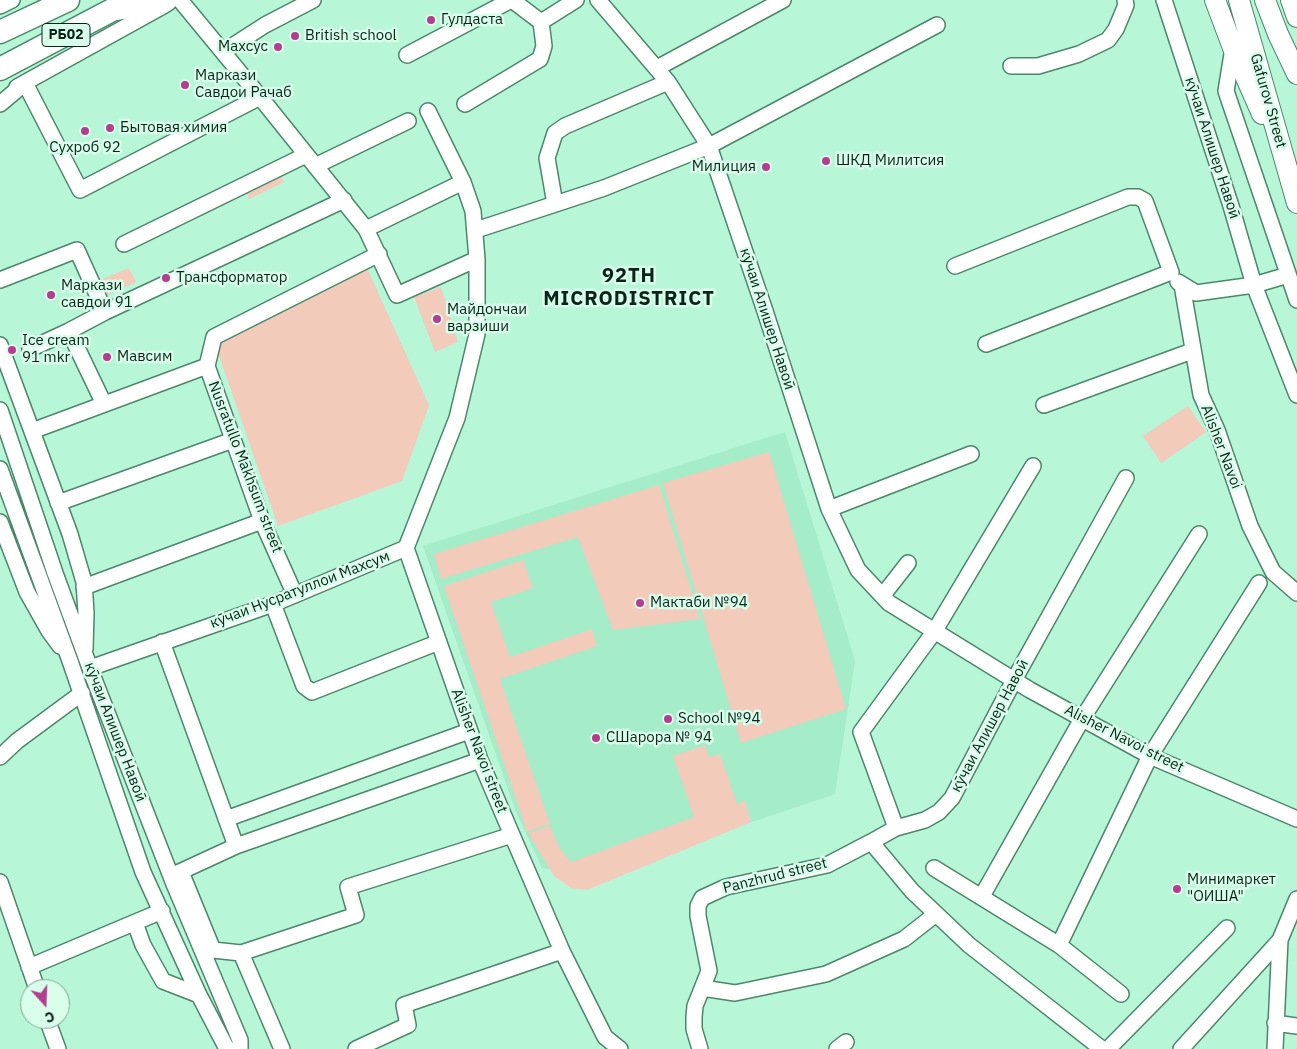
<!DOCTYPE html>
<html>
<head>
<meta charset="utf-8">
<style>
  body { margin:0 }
  #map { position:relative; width:1297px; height:1049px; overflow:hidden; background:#b7f6d7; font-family:"IBM Plex Sans",sans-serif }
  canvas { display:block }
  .north { position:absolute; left:20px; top:979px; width:50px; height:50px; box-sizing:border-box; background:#d8fdea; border:1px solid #86a696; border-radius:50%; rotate:160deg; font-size:14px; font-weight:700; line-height:20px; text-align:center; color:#0b2419 }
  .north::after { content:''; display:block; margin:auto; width:18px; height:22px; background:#b63c8f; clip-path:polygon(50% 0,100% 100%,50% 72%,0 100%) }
</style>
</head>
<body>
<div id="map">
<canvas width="1297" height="1049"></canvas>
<div class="north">С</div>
</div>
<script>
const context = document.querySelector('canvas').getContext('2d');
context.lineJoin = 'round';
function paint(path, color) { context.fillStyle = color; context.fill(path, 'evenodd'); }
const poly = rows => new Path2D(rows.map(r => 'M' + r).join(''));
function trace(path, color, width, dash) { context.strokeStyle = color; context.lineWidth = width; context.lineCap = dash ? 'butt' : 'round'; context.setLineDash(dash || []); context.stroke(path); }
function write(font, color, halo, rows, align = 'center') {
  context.font = font + ' "IBM Plex Sans",sans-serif'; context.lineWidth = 5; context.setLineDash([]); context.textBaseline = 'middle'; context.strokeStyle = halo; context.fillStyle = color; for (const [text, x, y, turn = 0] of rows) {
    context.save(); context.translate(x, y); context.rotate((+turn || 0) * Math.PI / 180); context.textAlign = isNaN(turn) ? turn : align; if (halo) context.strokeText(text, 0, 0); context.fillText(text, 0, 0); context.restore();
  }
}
paint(poly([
  [785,432,855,661,835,794,587,877,542,868,516,812,423,546]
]), '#a5ecc9');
paint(poly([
  [277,168,284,182,249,199,242,184],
  [129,268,136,282,108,295,100,280],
  [367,268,429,405,402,481,278,526,214,341],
  [441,287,458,342,435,352,414,297],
  [1188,406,1206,432,1161,463,1143,436],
  [769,452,846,709,741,743,663,483],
  [659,485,700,619,613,630,578,537,441,579,434,554],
  [523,560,533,588,491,602,510,657,592,629,597,646,500,679,550,824,527,832,444,586],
  [705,745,709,757,720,754,737,804,745,801,751,822,587,890,571,888,554,876,528,833,550,826,560,849,571,862,694,817,673,756]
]), '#f2cbbb');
const minor = poly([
  [512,0,541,22,576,0],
  [598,0,668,82,709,146,765,311,829,509,858,570,889,603,1030,690,1150,756,1297,819],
  [1164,0,1231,206,1254,285,1297,395],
  [0,6,12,0],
  [1233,48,1226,91,1297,300],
  [223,52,265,25,313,0],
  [407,55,511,0],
  [1011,66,1038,66,1079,54,1108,40,1116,29,1126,5,1125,0],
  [657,68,783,0],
  [17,87,165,5],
  [260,97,366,229,463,182],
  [0,104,25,83,80,190,260,97,180,0],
  [465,104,540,59,544,46,541,22],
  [315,166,408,121],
  [555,204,547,158,555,133,565,126,668,82],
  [366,229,397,295,477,259],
  [476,230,604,188,709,146,937,25],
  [124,244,306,155],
  [955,266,1128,197,1138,197,1145,201,1171,272,986,344],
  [0,280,77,250,105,312,69,331],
  [1178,282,1196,293,1254,285,1288,275],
  [1182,285,1201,395,1217,430,1250,526,1273,572,1297,593],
  [105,312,344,200],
  [0,345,70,534,84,582,86,613,85,649],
  [30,349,69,331,104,404],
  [1044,405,1192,351],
  [0,410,55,573,94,679,174,884,240,1040,240,1049],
  [32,431,207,366],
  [0,469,70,661,143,872,199,995,227,1049],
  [58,503,233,440],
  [829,509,971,454],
  [0,522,27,592,49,631,60,646],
  [406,548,480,760,512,835,562,951,605,1037,620,1049],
  [84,587,262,521],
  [295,595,262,521,207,366,214,337,379,254],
  [883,595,908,563],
  [273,604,304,686,312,692,439,642],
  [162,642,236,846],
  [90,668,273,604,406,548,457,418,477,334,477,259,473,211,463,182,428,111],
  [0,757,17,741,82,693],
  [226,819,469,731],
  [896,828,861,732,934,632,1033,466],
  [871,842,896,828,925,820,939,812,952,798,1019,671,1126,478],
  [934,868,1059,945],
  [181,872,213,950,241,953,282,1049],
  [171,876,236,846,480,760],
  [0,882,37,989],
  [982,896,1082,719,1199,534],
  [135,923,143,945,163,981,199,995],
  [241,953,356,915,348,887,512,835],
  [29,967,162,911],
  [702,988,735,993,826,974,904,939,936,914],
  [1121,994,1059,945,1150,756,1259,583],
  [47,1019,58,1049],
  [1275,1023,1297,1026],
  [356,1049,408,1025,404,1005,562,951],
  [700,1049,694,1029,694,1017,695,1006,709,971,698,916,698,906,702,898,726,887,827,865,871,842,912,891,969,945,1102,1049],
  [837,1049,846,1042],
  [1108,1049,1227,928],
  [1181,1049,1280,940,1297,899],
  [1275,1049,1280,940]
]);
const major = poly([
  [1215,0,1233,48,1262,114],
  [1239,0,1297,203],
  [1265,0,1278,34,1297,74],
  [1291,0,1297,17]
]);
const highway = poly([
  [117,9,166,0],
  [0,32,68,0],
  [0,69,131,0]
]);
trace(minor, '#4b876b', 18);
trace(major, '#4b876b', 22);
trace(highway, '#4b876b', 25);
trace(minor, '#fff', 15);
trace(major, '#fff', 20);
trace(highway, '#fff', 22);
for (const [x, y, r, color] of [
  [431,20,5,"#b63c8f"],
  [295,36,5,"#b63c8f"],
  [278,47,5,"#b63c8f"],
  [185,85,5,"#b63c8f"],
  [110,128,5,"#b63c8f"],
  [85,131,5,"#b63c8f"],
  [826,161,5,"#b63c8f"],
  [766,167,5,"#b63c8f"],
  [166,278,5,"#b63c8f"],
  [51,295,5,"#b63c8f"],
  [437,319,5,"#b63c8f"],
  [12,350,5,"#b63c8f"],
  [107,357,5,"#b63c8f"],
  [640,603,5,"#b63c8f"],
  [668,719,5,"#b63c8f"],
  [596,738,5,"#b63c8f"],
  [1177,889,5,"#b63c8f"]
]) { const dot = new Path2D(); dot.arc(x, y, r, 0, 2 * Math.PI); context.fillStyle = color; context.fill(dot); trace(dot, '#d8fdea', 2); }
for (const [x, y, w] of [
  [66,35,48]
]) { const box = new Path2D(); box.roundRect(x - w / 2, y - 11.5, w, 23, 4); context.fillStyle = '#d8fdea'; context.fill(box); trace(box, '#0b2419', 1); }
write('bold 14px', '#0b2419', null, [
  ["РБ02",66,35]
]);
write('15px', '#0b2419', '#d8fdea', [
  ["Гулдаста",441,20],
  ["British school",305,36],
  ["Махсус",268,47,"right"],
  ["Маркази",195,76],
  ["Савдои Рачаб",195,93],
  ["Бытовая химия",120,128],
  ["Сухроб 92",85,148,"center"],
  ["ШКД Милитсия",836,161],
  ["Милиция",756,167,"right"],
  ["Трансформатор",176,278],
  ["Маркази",61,286],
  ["савдои 91",61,303],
  ["Майдончаи",447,310],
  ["варзиши",447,327],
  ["Ice cream",22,341],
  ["91 mkr",22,358],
  ["Мавсим",117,357],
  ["Мактаби №94",650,603],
  ["School №94",678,719],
  ["СШарора № 94",606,738],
  ["Минимаркет",1187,880],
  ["\"ОИША\"",1187,897]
], 'left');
write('15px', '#0b2419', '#d8fdea', [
  ["Gafurov Street",1268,101,74],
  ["кӯчаи Алишер Навоӣ",1212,148,72],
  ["кӯчаи Алишер Навоӣ",767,319,72],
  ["Alisher Navoi",1221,447,69],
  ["Nusratullo Makhsum street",245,467,69],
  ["кӯчаи Нусратуллои Махсум",300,590,-21],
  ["кӯчаи Алишер Навоӣ",990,726,-62],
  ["кӯчаи Алишер Навоӣ",115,732,69],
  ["Alisher Navoi street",1124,739,27],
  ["Alisher Navoi street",479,751,69],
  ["Panzhrud street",775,876,-14]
]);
context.letterSpacing = '1px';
write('bold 20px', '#0b2419', '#d8fdea', [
  ["92TH",629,276],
  ["MICRODISTRICT",629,299]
]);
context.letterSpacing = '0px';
</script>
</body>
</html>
